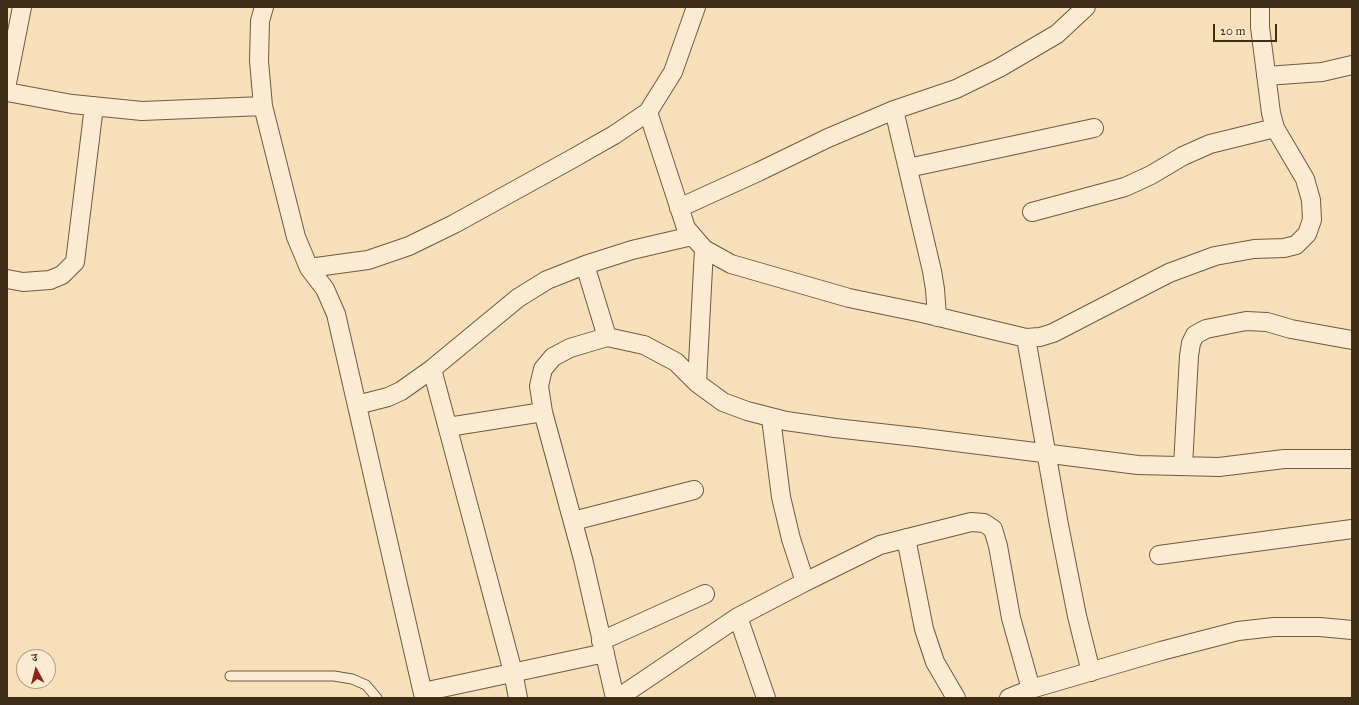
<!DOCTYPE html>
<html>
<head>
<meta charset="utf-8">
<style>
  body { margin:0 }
  #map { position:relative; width:1359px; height:705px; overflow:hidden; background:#f7e0b9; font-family:"IM FELL Great Primer","Noto Serif Devanagari",serif }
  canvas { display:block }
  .frame { position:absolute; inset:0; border:8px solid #3f2d17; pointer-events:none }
  .north { position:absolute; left:16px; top:649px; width:40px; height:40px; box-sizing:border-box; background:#faebd2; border:1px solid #af9f87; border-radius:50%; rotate:353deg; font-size:11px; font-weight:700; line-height:16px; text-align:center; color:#3f2d17 }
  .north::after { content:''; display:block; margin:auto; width:14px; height:18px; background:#8f2418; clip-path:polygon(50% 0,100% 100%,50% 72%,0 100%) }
  .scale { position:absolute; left:1213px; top:24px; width:64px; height:18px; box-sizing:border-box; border:2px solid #3f2d17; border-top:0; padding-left:5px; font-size:12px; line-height:14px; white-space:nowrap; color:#3f2d17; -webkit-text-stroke:3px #faebd2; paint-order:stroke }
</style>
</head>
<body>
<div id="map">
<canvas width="1359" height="705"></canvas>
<div class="frame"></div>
<div class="north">उ</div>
<div class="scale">20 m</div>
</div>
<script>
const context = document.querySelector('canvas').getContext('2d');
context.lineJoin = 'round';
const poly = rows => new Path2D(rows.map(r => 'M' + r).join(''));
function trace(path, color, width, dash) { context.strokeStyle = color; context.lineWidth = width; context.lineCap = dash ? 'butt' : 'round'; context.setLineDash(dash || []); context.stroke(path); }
const service = poly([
  [230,676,334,676,352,679,366,685,377,698]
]);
const minor = poly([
  [264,7,260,21,259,61,263,106,296,237,309,268,325,289,336,314,424,698],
  [1266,76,1322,72,1352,65],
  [7,83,22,7],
  [7,92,72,104,142,111,263,106],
  [894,110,932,271,935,289,937,317],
  [648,112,686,228,704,249,731,264,849,298,922,313,1026,338,1040,337,1053,333,1169,273,1215,256,1254,249,1284,248,1296,245,1307,234,1312,220,1311,200,1305,179,1275,128,1271,113,1260,27,1260,7],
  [908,168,1094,128],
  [679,208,758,172,828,138,894,110,956,89,999,68,1057,34,1086,7],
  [1032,212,1125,187,1151,175,1183,156,1210,144,1275,128],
  [585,265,607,337],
  [309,268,368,260,409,246,454,224,570,160,614,135,648,112,673,72,696,7],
  [7,279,23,282,50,280,62,275,75,262,94,106],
  [1026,338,1059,525,1077,616,1091,672],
  [432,369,513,672,518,698],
  [697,383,704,249],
  [357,405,388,397,401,391,432,369,518,298,547,280,585,265,632,250,692,236],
  [771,418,781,497,791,539,805,582],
  [448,427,543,412],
  [1183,466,1189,356,1191,343,1195,335,1206,329,1246,321,1267,322,1291,329,1352,340],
  [573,521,694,490],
  [906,538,924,629,935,662,956,698],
  [1159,555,1352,529],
  [738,617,766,698],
  [601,641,705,594],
  [423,692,605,653],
  [615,698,583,559,543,412,539,386,543,369,553,357,570,348,607,337,644,345,676,362,697,383,723,402,747,411,786,421,835,428,916,437,1138,465,1219,467,1284,459,1352,459],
  [618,698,738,617,805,582,880,545,971,522,984,523,993,529,998,546,1011,618,1031,689],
  [1009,698,1031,689,1161,651,1238,631,1274,627,1320,627,1352,630]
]);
trace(service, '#6d5a40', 11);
trace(minor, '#6d5a40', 20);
trace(service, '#faebd2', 9);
trace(minor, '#faebd2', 18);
</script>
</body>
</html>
